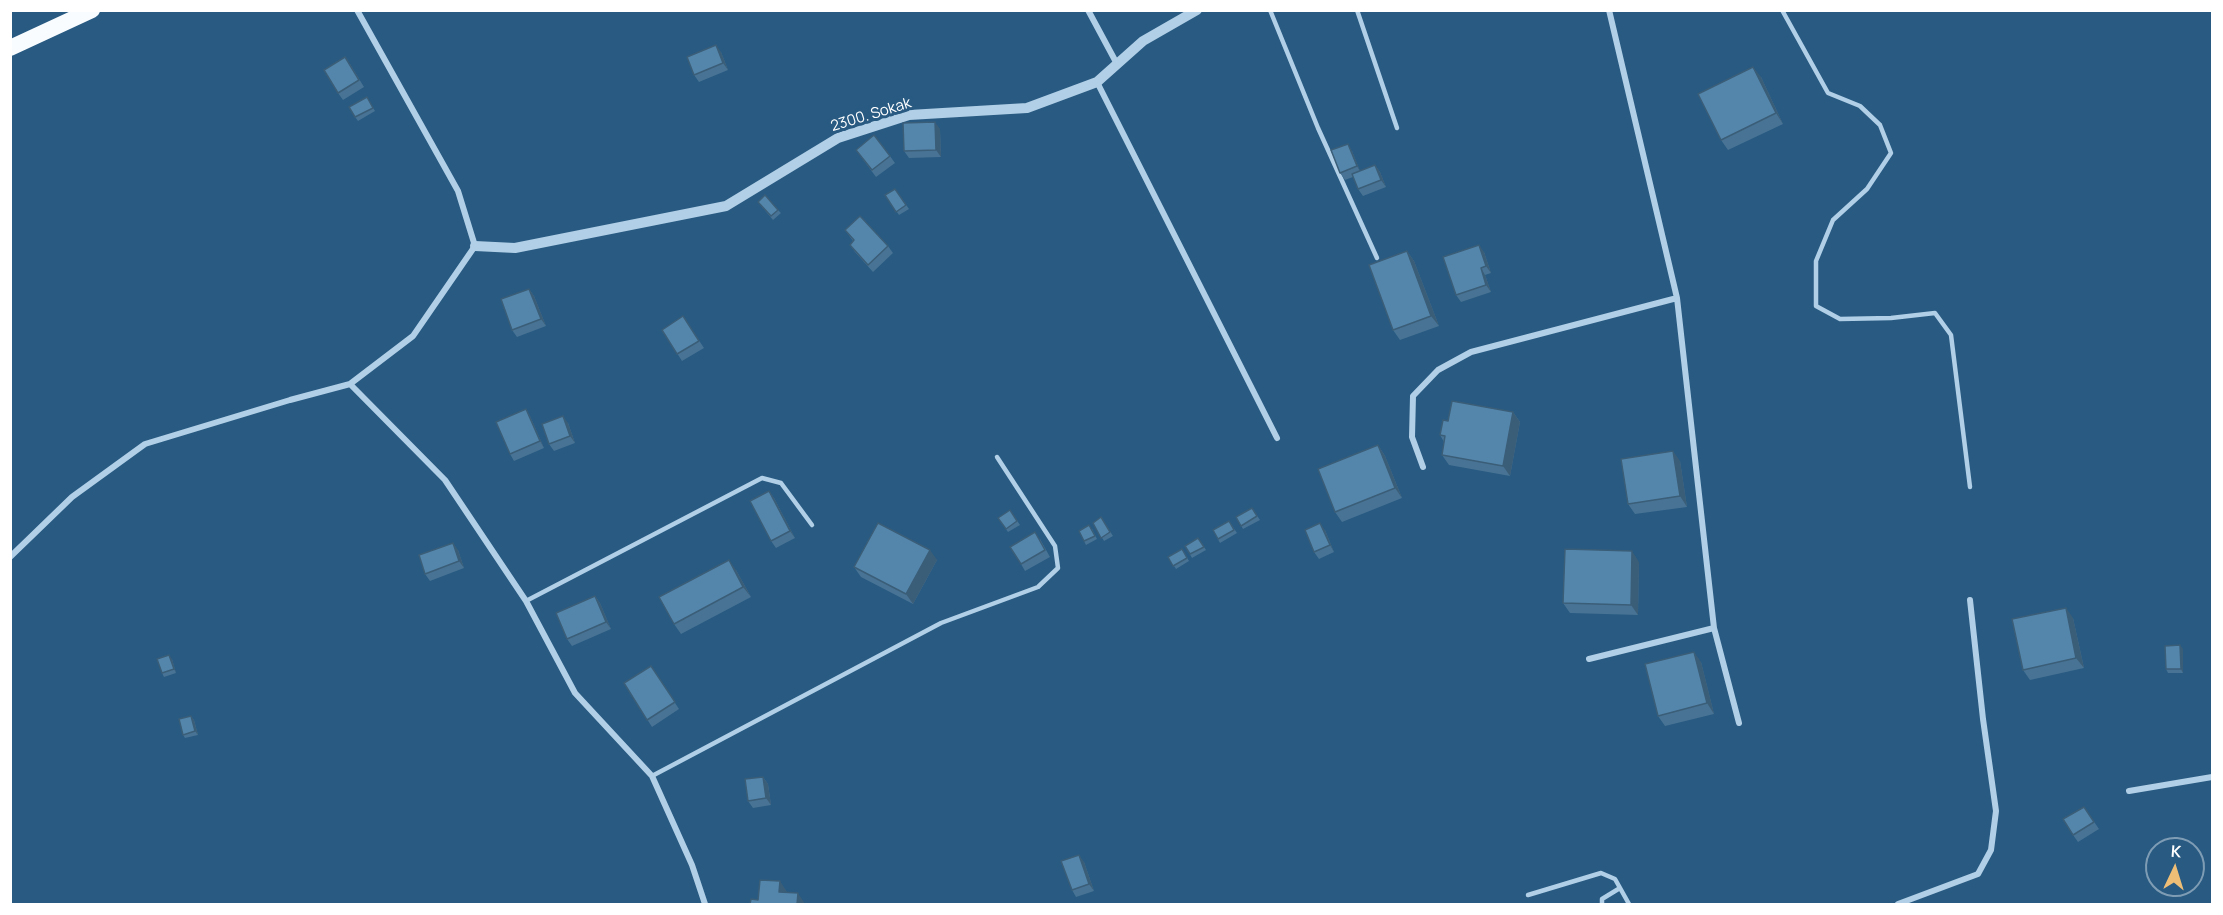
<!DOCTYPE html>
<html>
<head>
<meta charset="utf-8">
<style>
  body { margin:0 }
  #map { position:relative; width:2223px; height:915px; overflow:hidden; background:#285a82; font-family:Manrope,sans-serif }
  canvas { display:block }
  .frame { position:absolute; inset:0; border:12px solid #fff; pointer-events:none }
  .north { position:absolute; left:2145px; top:837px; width:60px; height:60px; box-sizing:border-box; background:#285a82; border:2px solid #7e9cb4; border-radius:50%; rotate:4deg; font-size:16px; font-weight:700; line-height:24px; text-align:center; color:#fff }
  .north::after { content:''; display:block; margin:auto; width:21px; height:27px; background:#eebe77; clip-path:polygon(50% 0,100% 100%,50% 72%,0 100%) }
</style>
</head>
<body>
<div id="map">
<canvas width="2223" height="915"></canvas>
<div class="frame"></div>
<div class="north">K</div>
</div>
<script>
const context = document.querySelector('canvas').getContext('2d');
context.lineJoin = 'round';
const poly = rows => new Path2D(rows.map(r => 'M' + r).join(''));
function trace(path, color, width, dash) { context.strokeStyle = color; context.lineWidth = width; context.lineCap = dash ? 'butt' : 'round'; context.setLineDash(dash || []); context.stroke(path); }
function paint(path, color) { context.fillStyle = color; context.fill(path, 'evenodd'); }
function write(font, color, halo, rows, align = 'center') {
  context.font = font + ' Manrope,sans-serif'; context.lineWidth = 6; context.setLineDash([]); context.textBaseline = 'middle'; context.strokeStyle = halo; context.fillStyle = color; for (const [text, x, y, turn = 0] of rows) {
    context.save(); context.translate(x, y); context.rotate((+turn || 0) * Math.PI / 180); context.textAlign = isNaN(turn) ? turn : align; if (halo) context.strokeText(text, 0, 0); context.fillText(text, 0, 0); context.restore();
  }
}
trace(poly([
  [1270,10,1318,128,1377,258],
  [1357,10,1397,128],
  [1782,10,1828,93,1860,106,1880,125,1891,153,1867,189,1833,220,1816,261,1816,306,1840,319,1891,318,1935,313,1951,335,1970,487],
  [526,601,762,478,781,483,812,525],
  [652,776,941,623,1038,587,1058,568,1055,546,997,457],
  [1528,895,1601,873,1615,879,1629,904],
  [1602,904,1602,899,1620,888]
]), '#b1cfe6', 4.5);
trace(poly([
  [1088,10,1117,64],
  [1609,10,1677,298,1714,628,1739,723],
  [1097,82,1277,438],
  [350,384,445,480,526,601,575,693,652,776,692,865,705,904],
  [1423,467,1412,437,1413,396,1438,370,1471,352,1677,298],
  [10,557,72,497,145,444,290,400,350,384,413,336,475,246,458,191,357,10],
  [1589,659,1714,628],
  [2129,791,2212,777],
  [1898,904,1978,874,1991,850,1996,811,1983,719,1970,600]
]), '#b1cfe6', 6);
trace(poly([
  [475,246,515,248,726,206,838,138,909,115,1027,108,1097,82,1143,41,1197,10]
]), '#b1cfe6', 10);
trace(poly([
  [10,48,92,10]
]), '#f8fcfe', 16);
paint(poly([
  [721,52,728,70,699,82,694,75],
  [350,64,364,87,343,100,338,93],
  [1761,77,1783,124,1728,150,1721,140],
  [369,101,375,111,358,121,355,117],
  [940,129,941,157,909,158,904,151],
  [856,150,890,156,895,163,876,177],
  [1352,151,1360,171,1375,165,1380,172,1386,187,1363,196,1358,189,1353,177,1345,180,1340,173],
  [895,189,909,209,899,215,885,195],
  [758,202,778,210,781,213,773,220],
  [845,230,888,246,893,253,873,272,855,252,850,245,853,241],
  [1407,251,1414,261,1439,326,1400,340,1393,330],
  [1484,252,1491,273,1485,275,1491,292,1461,302,1456,295],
  [529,289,534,296,546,326,517,337,512,330],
  [683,316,704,348,682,361,662,330],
  [526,409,530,416,544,448,514,461,510,454],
  [1513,412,1520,422,1510,476,1449,465,1442,455,1444,442,1440,435],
  [568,423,575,443,554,451,549,444],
  [1378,445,1385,456,1402,498,1342,522,1335,512],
  [1680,461,1687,507,1635,514,1628,504],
  [769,491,774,498,795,538,776,548,771,541],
  [1252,508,1260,520,1243,529,1236,517],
  [1010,510,1020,525,1008,532,998,518],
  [1101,517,1113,536,1104,541,1093,523],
  [1229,521,1237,533,1220,543,1213,530],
  [1092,529,1097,539,1086,545,1084,541],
  [1325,530,1334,552,1319,559,1314,552],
  [1198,538,1206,550,1192,558,1185,546],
  [1040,539,1050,557,1025,571,1021,564],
  [1182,549,1189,561,1176,569,1168,557],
  [458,550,464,568,430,581,425,574],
  [937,560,913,604,861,577,854,567],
  [1639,562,1638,615,1570,613,1563,603],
  [736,570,751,597,681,634,674,624],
  [595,596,600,603,611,629,572,646,567,639],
  [2073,618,2084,668,2030,680,2023,670],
  [2183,649,2183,673,2168,673,2166,669],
  [172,659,176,673,164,677,162,673],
  [1701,662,1714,714,1665,726,1658,716],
  [651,666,679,709,652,727,624,683],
  [191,716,194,720,198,735,185,738,183,735],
  [763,777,768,784,771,805,753,808,748,801],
  [2084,807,2099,829,2078,842,2073,835],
  [1084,862,1094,891,1076,897,1072,890]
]), '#487394');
paint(poly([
  [716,45,721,52,728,70,723,63],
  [1753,67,1761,77,1783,124,1776,113],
  [935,122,940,129,941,157,936,150],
  [1348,144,1352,151,1361,173,1357,166],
  [1375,165,1380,172,1386,187,1381,180],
  [1479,245,1484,252,1491,273,1486,266],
  [1407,251,1414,261,1439,326,1431,316],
  [1481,268,1485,275,1491,292,1486,285],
  [529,289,534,296,546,326,541,319],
  [526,409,530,416,544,448,540,441],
  [1513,412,1520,422,1510,476,1503,466],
  [563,416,568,423,575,443,570,436],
  [1378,445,1385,456,1402,498,1395,488],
  [1673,451,1680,461,1687,507,1680,496],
  [769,491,774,498,795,538,790,531],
  [1320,523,1325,530,1334,552,1330,545],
  [453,543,458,550,464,568,459,561],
  [930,550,937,560,913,604,906,594],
  [1632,551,1639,562,1638,615,1631,605],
  [729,560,736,570,751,597,743,587],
  [595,596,600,603,611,629,606,622],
  [2066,608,2073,618,2084,668,2076,658],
  [2180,645,2183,649,2183,673,2181,669],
  [1694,652,1701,662,1714,714,1707,703],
  [169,655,172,659,176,673,174,669],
  [191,716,194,720,198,735,195,731],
  [763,777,768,784,771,805,766,798],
  [1079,855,1084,862,1094,891,1089,884],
  [780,881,787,892,786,902,779,892],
  [798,893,805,904,797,904]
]), '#3b5e78');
const building = poly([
  [716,45,723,63,694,75,687,57,716,45],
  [345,57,359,80,338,93,324,70,345,57],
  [1753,67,1776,113,1721,140,1698,94,1753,67],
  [367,97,373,108,355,117,349,107,367,97],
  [935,122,936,150,904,151,903,123,935,122],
  [874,135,890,156,872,170,856,150,874,135],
  [1348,144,1357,166,1340,173,1331,150,1348,144],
  [1375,165,1381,180,1358,189,1352,174,1375,165],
  [895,189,906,205,896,212,885,195,895,189],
  [765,195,778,210,771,216,758,202,765,195],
  [860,216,888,246,868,265,850,245,854,240,845,230,860,216],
  [1479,245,1486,266,1481,268,1486,285,1456,295,1443,257,1479,245],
  [1407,251,1431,316,1393,330,1369,265,1407,251],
  [529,289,541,319,512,330,501,299,529,289],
  [683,316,699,341,677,354,662,330,683,316],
  [1452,401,1513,412,1503,466,1442,455,1445,436,1440,435,1443,420,1448,421,1452,401],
  [526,409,540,441,510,454,496,422,526,409],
  [563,416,570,436,549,444,542,424,563,416],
  [1378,445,1395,488,1335,512,1318,469,1378,445],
  [1673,451,1680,496,1628,504,1621,459,1673,451],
  [769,491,790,531,771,541,750,501,769,491],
  [1252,508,1257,516,1241,526,1236,517,1252,508],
  [1010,510,1017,521,1006,529,998,518,1010,510],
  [1101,517,1110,532,1101,538,1093,523,1101,517],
  [1229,521,1234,530,1218,539,1213,530,1229,521],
  [878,523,930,550,906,594,854,567,878,523],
  [1320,523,1330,545,1314,552,1305,530,1320,523],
  [1089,525,1095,536,1084,541,1079,531,1089,525],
  [1035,532,1045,550,1021,564,1010,547,1035,532],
  [1198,538,1204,547,1190,554,1185,546,1198,538],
  [453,543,459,561,425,574,419,555,453,543],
  [1182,549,1187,558,1173,566,1168,557,1182,549],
  [1565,549,1632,551,1631,605,1563,603,1565,549],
  [729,560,743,587,674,624,659,597,729,560],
  [595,596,606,622,567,639,556,613,595,596],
  [2066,608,2076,658,2023,670,2012,619,2066,608],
  [2180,645,2181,669,2166,669,2165,646,2180,645],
  [1694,652,1707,703,1658,716,1645,664,1694,652],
  [169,655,174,669,162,673,157,659,169,655],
  [651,666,675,702,647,720,624,683,651,666],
  [191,716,195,731,183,735,179,719,191,716],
  [763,777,766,798,748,801,745,779,763,777],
  [2084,807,2094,822,2073,835,2063,819,2084,807],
  [1079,855,1089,884,1072,890,1061,861,1079,855],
  [760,880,780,881,779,892,798,893,797,904,750,904,751,899,758,900,760,880]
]);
paint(building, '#5486ac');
trace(building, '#3b5e78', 1.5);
write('15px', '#fff', '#285a82', [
  ["2300. Sokak",871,115,-17]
]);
</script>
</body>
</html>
